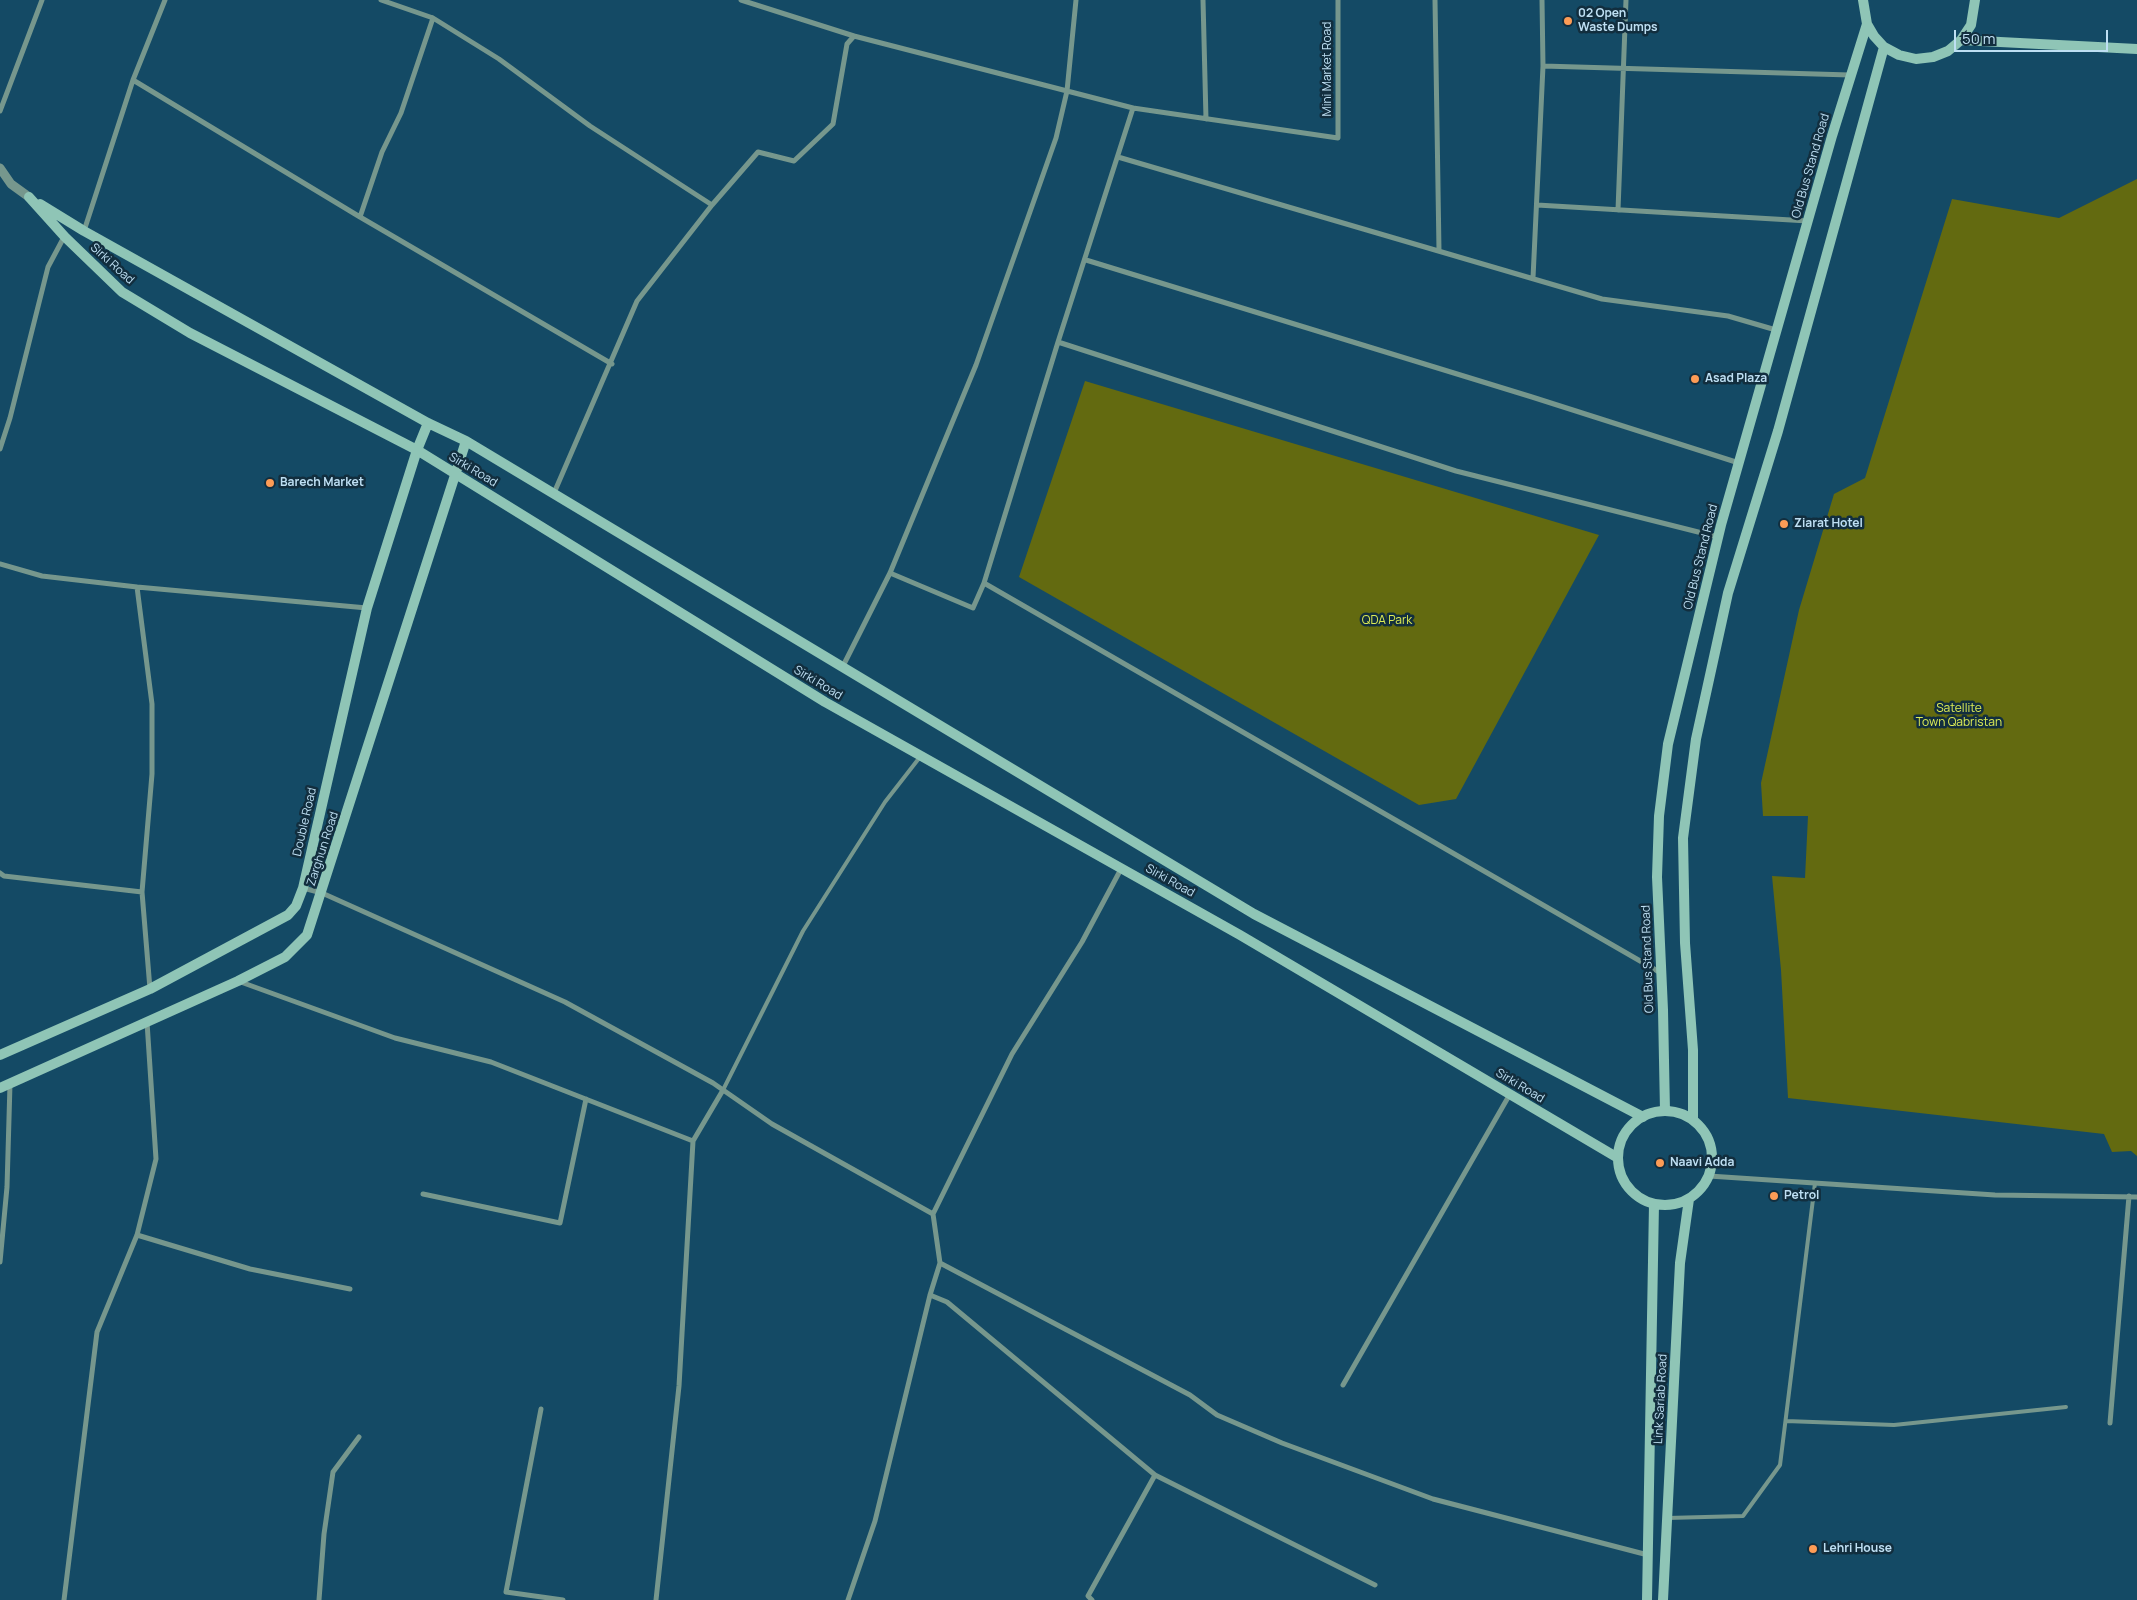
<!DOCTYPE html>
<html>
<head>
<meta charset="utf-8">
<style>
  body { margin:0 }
  #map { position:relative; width:2137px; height:1600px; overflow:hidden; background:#144a65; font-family:Manrope,sans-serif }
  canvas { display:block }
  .scale { position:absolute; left:1954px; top:30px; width:154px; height:22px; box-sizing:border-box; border:2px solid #bedff3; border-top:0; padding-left:6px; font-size:15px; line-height:18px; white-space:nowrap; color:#bedff3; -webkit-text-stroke:4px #122e3e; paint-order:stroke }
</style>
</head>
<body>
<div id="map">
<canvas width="2137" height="1600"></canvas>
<div class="scale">50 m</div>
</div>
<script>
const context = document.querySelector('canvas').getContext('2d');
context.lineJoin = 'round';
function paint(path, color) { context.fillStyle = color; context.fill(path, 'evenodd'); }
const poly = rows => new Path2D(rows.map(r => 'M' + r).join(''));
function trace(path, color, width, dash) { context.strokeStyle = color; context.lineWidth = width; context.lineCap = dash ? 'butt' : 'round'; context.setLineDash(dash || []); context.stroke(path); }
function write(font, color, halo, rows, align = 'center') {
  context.font = font + ' Manrope,sans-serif'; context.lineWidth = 5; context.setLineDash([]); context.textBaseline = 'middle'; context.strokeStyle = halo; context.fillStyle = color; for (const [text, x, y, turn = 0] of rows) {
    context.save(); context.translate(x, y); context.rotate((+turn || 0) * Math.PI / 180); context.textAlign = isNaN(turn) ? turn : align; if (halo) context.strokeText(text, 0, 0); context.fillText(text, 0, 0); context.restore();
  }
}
paint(poly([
  [2137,179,2137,1156,2131,1151,2112,1152,2104,1134,1788,1098,1781,970,1772,876,1805,878,1808,816,1763,816,1761,783,1799,610,1834,494,1865,478,1952,199,2059,218],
  [1085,381,1599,535,1456,799,1419,805,1019,577]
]), '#636a10');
trace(poly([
  [723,1090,803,931,885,802,920,757],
  [1786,1421,1894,1425,2066,1407],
  [1667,1518,1743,1516,1780,1465,1815,1183]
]), '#76978d', 4);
trace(poly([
  [381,0,433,18,401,113,382,152,360,217,612,364],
  [741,0,854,36],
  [1203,0,1206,119],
  [1435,0,1439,250],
  [433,18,499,59,590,126,712,205],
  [1543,66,1850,75],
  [133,80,360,217],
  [0,111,42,0],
  [1118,157,1602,299,1728,316,1776,330],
  [1537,205,1808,221],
  [1618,210,1626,0],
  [84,231,133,80,165,0],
  [1086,260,1532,397,1739,463],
  [1533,278,1543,66,1542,0],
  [1058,342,1133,108],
  [0,449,10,418,48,267,64,237],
  [554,493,637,301,712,205,758,152,794,161,833,124,847,44,854,36,1133,108,1338,138,1338,0],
  [0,564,42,576,137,587],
  [890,573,973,608,984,583,1058,342,1456,471,1718,537],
  [984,583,1661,973],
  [842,668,890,573,976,365,1056,138,1067,91,1076,0],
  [0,873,4,876,142,892],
  [303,888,322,893,565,1002,713,1083,772,1124,933,1214],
  [238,981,395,1038,491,1062,693,1141,679,1386,656,1600],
  [150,989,142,892,152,774,152,704,137,587,367,608],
  [693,1141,723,1090],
  [1709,1176,1995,1195,2137,1197],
  [423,1194,560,1223,586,1099],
  [137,1235,250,1269,350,1289],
  [0,1262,7,1187,10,1084],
  [940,1263,1190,1395,1217,1415,1282,1443,1433,1499,1648,1555],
  [930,1295,947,1302,1155,1475,1375,1585],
  [1343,1385,1510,1094],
  [541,1409,506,1592,563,1600],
  [2110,1423,2129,1196],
  [64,1600,97,1332,137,1235,156,1159,147,1022],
  [319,1600,324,1534,333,1472,359,1437],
  [848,1600,875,1521,930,1295,940,1263,933,1214,1012,1054,1082,942,1121,869],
  [1092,1600,1088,1596,1155,1475]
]), '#76978d', 5);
trace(poly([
  [0,168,11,184,29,197]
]), '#76978d', 9);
trace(poly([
  [1863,0,1867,24,1874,36,1884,47,1899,55,1916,59,1933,57,1948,51,1961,40,1971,25,1975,0],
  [1961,40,2137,49],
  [29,197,65,237,122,292,190,333,417,450,825,702,1240,935,1618,1158],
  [40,204,84,231,428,423,466,441,1254,914,1643,1117],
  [0,1055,150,989,288,915,296,906,303,888,367,608,417,450,428,423],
  [0,1088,238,981,285,957,307,935,466,441],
  [1665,1111,1663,1010,1657,877,1659,816,1668,744,1721,525,1832,136,1867,24],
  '1618 1158a47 47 0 1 1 94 0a47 47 0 1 1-94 0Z',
  [1693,1120,1693,1050,1685,943,1683,838,1696,739,1728,593,1778,431,1884,47],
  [1647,1600,1654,1204],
  [1663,1600,1680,1263,1689,1199]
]), '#8fc5b6', 10);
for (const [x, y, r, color] of [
  [1568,21,5,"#fd9c56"],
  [1695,379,5,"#fd9c56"],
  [270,483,5,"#fd9c56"],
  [1784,524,5,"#fd9c56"],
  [1660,1163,5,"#fd9c56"],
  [1774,1196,5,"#fd9c56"],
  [1813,1549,5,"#fd9c56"]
]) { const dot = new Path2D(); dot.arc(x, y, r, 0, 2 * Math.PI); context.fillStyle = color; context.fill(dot); trace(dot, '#122e3e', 2); }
write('bold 12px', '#bedff3', '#122e3e', [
  ["02 Open",1578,14],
  ["Waste Dumps",1578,28],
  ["Asad Plaza",1705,379],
  ["Barech Market",280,483],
  ["Ziarat Hotel",1794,524],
  ["Naavi Adda",1670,1163],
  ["Petrol",1784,1196],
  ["Lehri House",1823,1549]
], 'left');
write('12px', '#bedff3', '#122e3e', [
  ["Mini Market Road",1328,69,-90],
  ["Old Bus Stand Road",1811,166,-74],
  ["Sirki Road",112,264,42],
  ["Sirki Road",473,470,31],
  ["Old Bus Stand Road",1701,557,-76],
  ["Sirki Road",818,683,31],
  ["Double Road",305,822,-77],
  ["Zarghun Road",323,849,-72],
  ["Sirki Road",1170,881,29],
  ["Old Bus Stand Road",1648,959,-92],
  ["Sirki Road",1520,1086,31],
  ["Link Sariab Road",1661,1399,-87]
]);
write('12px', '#ddec56', '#122e3e', [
  ["QDA Park",1387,621],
  ["Satellite",1959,709],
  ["Town Qabristan",1959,723]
]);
</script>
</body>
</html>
